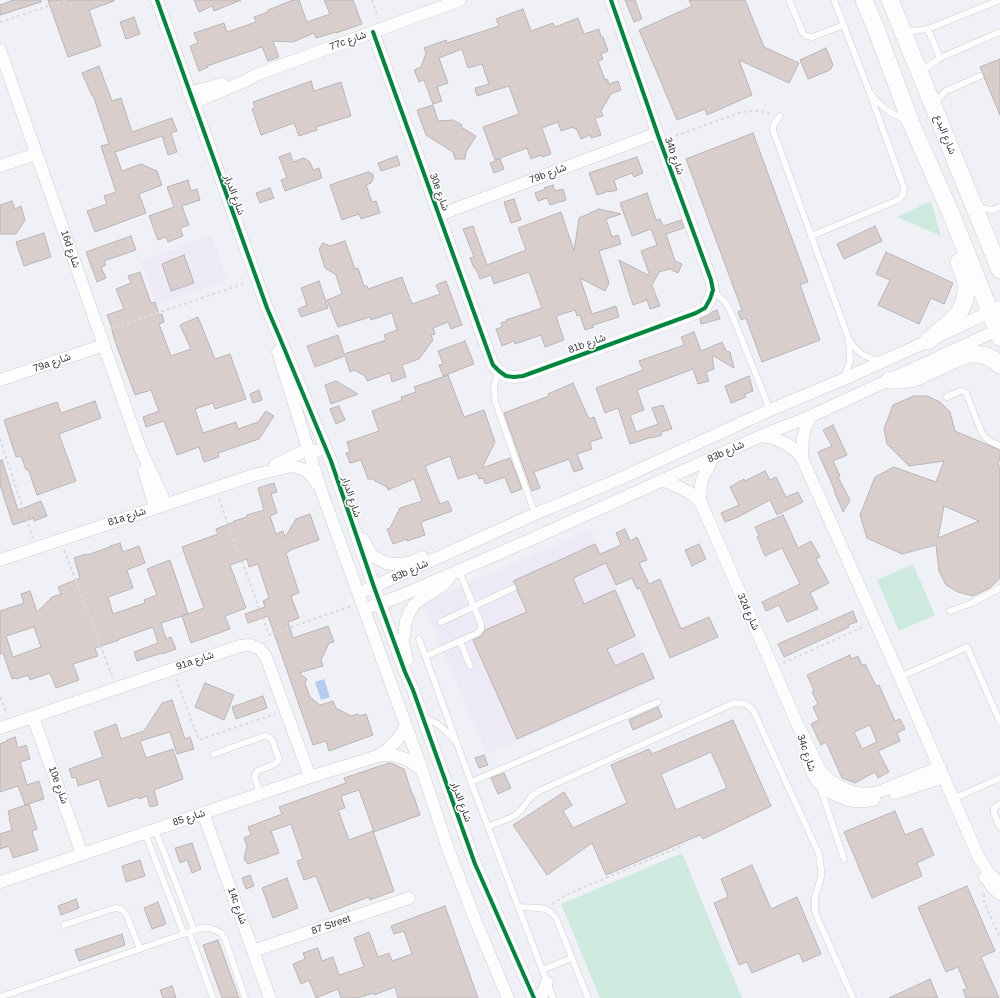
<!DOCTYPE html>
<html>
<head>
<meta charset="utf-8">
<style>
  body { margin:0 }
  canvas { display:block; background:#f0f1f6 }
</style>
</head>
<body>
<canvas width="1000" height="998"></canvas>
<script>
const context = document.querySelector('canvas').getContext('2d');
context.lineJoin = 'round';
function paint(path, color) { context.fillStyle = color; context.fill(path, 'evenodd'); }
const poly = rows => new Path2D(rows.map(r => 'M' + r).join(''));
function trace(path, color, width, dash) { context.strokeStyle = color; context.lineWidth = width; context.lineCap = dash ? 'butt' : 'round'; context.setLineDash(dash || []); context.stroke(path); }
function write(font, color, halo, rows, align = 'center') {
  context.font = font + ' Helvetica,"Noto Sans Arabic",sans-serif'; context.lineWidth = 3; context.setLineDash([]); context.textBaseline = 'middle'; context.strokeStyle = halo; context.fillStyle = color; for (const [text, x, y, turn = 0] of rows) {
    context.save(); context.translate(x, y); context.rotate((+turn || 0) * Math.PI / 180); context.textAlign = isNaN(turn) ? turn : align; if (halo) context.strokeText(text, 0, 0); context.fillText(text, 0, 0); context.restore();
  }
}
paint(poly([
  [211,235,227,279,156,305,141,261],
  [591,530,656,680,487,754,422,603]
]), '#ede9f7');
paint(poly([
  [931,201,941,236,897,217],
  [913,564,935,615,899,631,877,580],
  [682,853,742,998,600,998,561,904]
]), '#ceeadf');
paint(poly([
  [324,679,330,697,321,700,315,682]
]), '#b3cdf0');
const building = poly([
  [14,0,41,0,41,2,0,15,0,5,14,0],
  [48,0,114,0,114,1,89,10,101,46,68,57,48,0],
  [194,0,241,0,214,11,212,6,199,12,194,0],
  [293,0,299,0,307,22,330,14,324,0,353,0,362,24,336,33,336,32,316,38,314,33,293,42,273,41,279,57,268,61,262,47,207,66,208,67,199,71,190,46,198,43,194,33,224,23,227,32,256,22,254,17,268,12,268,10,293,0],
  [625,0,635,0,642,19,634,22,625,0],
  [689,0,745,0,764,47,799,63,789,83,739,60,752,95,707,115,705,109,677,120,639,30,692,6,689,0],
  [523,9,531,31,553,23,555,27,578,18,584,34,599,29,601,37,603,37,608,51,601,54,603,59,598,61,605,80,607,79,609,84,618,81,621,90,611,94,601,111,603,116,595,118,601,135,591,138,590,135,581,139,576,128,574,129,573,127,561,131,558,122,542,128,551,154,542,157,541,155,531,159,527,148,495,160,483,127,519,114,509,86,477,96,475,88,489,84,482,64,468,68,462,49,439,58,448,83,437,87,442,101,433,104,424,80,419,82,414,70,421,67,426,53,424,48,446,40,447,43,499,26,496,19,523,9],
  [134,17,140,34,126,39,120,22,134,17],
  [826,48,833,65,830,70,808,79,800,60,826,48],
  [1000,59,1000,115,984,77,984,75,980,67,1000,59],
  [99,66,112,101,121,98,132,132,172,118,177,131,171,133,177,152,168,155,162,136,115,152,122,171,141,164,157,171,162,185,139,194,146,213,95,232,87,211,107,204,104,196,116,192,101,146,109,144,93,95,92,96,82,73,99,66],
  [311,81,314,91,341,82,351,116,316,127,317,130,299,136,294,123,261,135,252,109,255,108,253,102,311,81],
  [433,105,438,121,453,120,462,125,461,127,476,136,466,152,465,159,455,159,453,152,426,135,417,110,433,105],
  [753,133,808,282,800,285,820,340,762,362,746,318,741,320,738,312,742,310,686,159,753,133],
  [290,153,293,162,304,158,310,162,313,170,319,168,322,178,285,191,281,180,287,178,279,157,290,153],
  [397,156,400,165,381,171,378,163,397,156],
  [637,157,643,173,634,177,632,173,614,180,617,190,609,192,609,191,597,195,589,173,637,157],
  [500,159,504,169,494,173,490,163,500,159],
  [368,172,373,174,373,179,371,183,366,185,372,202,376,201,380,213,361,219,359,214,342,220,330,185,368,172],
  [188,180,191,191,197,189,200,200,182,206,189,225,180,228,183,236,168,242,166,237,158,240,149,216,174,207,167,187,188,180],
  [553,185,555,191,563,189,566,200,550,205,547,198,538,201,535,193,545,189,544,188,553,185],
  [270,188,274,198,260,203,256,193,270,188],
  [647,193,656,220,660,219,663,226,681,220,684,228,666,234,675,261,682,264,678,273,670,269,659,272,652,285,660,306,650,309,647,300,633,305,619,260,650,276,641,251,657,245,651,229,632,236,620,203,647,193],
  [514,199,521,220,511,223,504,202,514,199],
  [12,201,15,209,21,206,25,220,16,234,0,234,0,205,12,201],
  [599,209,621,214,606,219,612,237,618,235,621,244,599,251,609,283,605,291,580,278,592,314,616,306,619,317,593,325,594,327,585,330,580,315,577,316,575,310,556,316,564,340,545,347,541,335,515,344,514,341,502,346,496,329,502,327,501,323,507,321,506,320,542,308,529,272,494,284,491,275,480,279,475,267,474,268,470,258,474,257,463,229,473,226,487,265,526,250,518,228,561,212,574,251,579,218,599,209],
  [875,226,882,241,844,259,837,244,875,226],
  [44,233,51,257,24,266,16,242,44,233],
  [131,236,136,250,104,261,106,265,101,267,106,278,97,282,86,252,131,236],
  [345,241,355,269,358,268,364,286,367,286,368,289,402,277,412,304,440,294,436,285,446,281,462,325,451,329,448,322,433,328,435,334,431,335,433,340,419,359,402,365,406,377,392,382,390,373,367,381,365,376,354,370,350,372,345,356,315,367,307,346,338,335,344,354,386,340,384,335,397,330,392,313,371,320,370,317,338,327,327,300,342,294,336,275,325,268,319,249,323,243,330,246,345,241],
  [886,252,953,283,944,304,931,298,919,324,878,305,890,280,876,274,886,252],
  [184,255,194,283,171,291,162,264,184,255],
  [140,272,151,303,155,302,159,315,162,314,164,322,159,324,171,356,191,349,180,325,198,317,215,359,230,354,246,399,215,409,213,403,195,409,203,433,236,422,238,429,258,422,266,411,274,416,259,439,218,453,219,457,204,462,199,447,177,455,164,421,146,427,143,417,159,411,151,390,135,395,116,344,112,331,113,331,107,315,124,309,116,289,131,283,128,276,140,272],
  [319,281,328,308,301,317,298,309,307,305,301,288,319,281],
  [717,310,720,319,701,324,700,319,709,315,712,312,717,310],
  [694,332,701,351,722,342,726,351,730,352,734,368,712,355,714,369,706,372,709,381,698,384,693,369,637,390,644,410,630,415,636,432,658,424,652,408,663,405,672,429,661,432,662,435,652,438,652,437,630,444,618,408,605,413,596,388,643,370,639,361,684,345,681,337,694,332],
  [465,341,474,364,443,376,439,365,443,364,438,351,465,341],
  [448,375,464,417,484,410,495,442,482,468,510,458,522,489,511,493,505,477,485,484,483,478,479,479,477,473,458,479,450,456,425,466,440,504,448,501,452,511,421,522,425,535,407,541,407,539,393,544,387,529,390,528,400,508,422,501,414,479,388,490,387,487,375,481,373,479,368,479,361,460,350,463,346,453,350,452,347,442,379,431,372,411,402,400,401,397,416,392,414,387,448,375],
  [749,376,753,391,745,394,746,397,731,403,725,386,749,376],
  [336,381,358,394,331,404,325,385,336,381],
  [573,383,589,419,594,417,602,438,590,442,592,449,577,454,583,469,574,472,569,459,534,472,540,488,532,491,504,413,549,396,548,394,573,383],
  [259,390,262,400,253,403,250,394,259,390],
  [914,396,927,396,940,402,950,412,955,431,1000,450,1000,457,998,464,1000,467,1000,578,990,588,973,596,958,592,946,585,939,571,936,545,902,554,867,538,860,515,875,477,894,467,936,482,944,461,909,466,887,444,884,429,893,405,914,396],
  [944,506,979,521,938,538,944,506],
  [95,401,101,418,59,434,76,481,37,495,28,469,26,470,21,456,16,457,4,420,57,402,61,413,95,401],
  [339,406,345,420,336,424,330,409,339,406],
  [833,425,847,455,833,461,840,476,838,477,850,500,843,512,834,491,835,491,818,452,832,446,823,430,833,425],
  [2,460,18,510,41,501,47,516,34,521,34,518,13,525,0,485,0,461,2,460],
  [765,471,770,480,776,477,786,497,798,492,803,502,777,515,770,500,738,517,725,522,721,513,739,505,730,487,744,479,745,481,765,471],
  [274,483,277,492,271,494,277,513,270,516,276,534,283,531,285,537,296,519,310,514,319,540,290,550,290,551,286,553,299,593,291,596,299,618,288,622,293,638,328,626,334,642,329,643,321,660,323,666,299,673,307,679,305,683,310,697,320,705,333,701,336,708,351,716,358,714,359,716,366,714,373,735,329,751,326,741,313,745,268,616,248,623,245,614,265,607,263,601,269,598,258,564,249,567,247,559,230,565,246,608,225,616,230,629,191,643,182,616,204,608,182,547,218,534,216,529,234,522,234,521,247,517,247,515,264,510,258,488,274,483],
  [783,515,798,548,811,541,820,557,816,559,829,583,810,593,818,609,787,622,779,605,766,611,762,602,800,584,782,548,765,556,757,537,759,536,755,527,783,515],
  [625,529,630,541,637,537,647,560,639,563,649,584,660,579,681,629,709,617,718,637,670,658,640,588,637,589,632,578,616,585,606,563,573,578,584,604,615,590,635,636,607,649,615,666,643,653,654,678,517,739,473,640,481,636,485,630,527,612,517,590,517,586,513,581,595,544,600,554,621,545,616,533,625,529],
  [120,543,123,552,139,546,145,563,127,570,133,588,108,597,113,614,145,603,144,600,157,595,147,569,170,560,188,614,161,623,166,639,171,637,176,649,162,654,162,653,137,661,134,652,158,643,153,627,119,639,119,640,95,648,98,656,73,664,79,680,56,688,50,673,30,680,28,675,17,679,16,678,12,679,3,653,0,654,0,611,24,603,21,594,30,591,37,612,52,597,61,594,58,587,80,578,74,558,86,554,87,555,110,547,110,546,120,543],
  [34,627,41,647,13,657,6,636,34,627],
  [699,544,706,559,692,566,685,550,699,544],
  [853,611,857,622,848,625,849,627,784,657,778,644,853,611],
  [850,655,851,659,858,656,862,665,865,664,876,686,879,685,895,721,900,719,905,729,897,733,900,741,878,751,889,772,878,778,875,772,855,783,842,778,826,742,821,745,811,724,819,720,813,707,818,704,812,692,814,690,807,675,850,655],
  [870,725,877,742,862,749,854,732,870,725],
  [205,683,234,695,224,720,195,707,205,683],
  [263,696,267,708,236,719,232,707,263,696],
  [172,700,185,739,190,737,194,749,177,754,170,732,140,741,146,758,173,749,183,779,154,790,158,805,150,807,147,796,139,799,138,797,108,807,99,779,78,786,76,777,72,778,69,769,103,757,94,732,116,724,121,739,144,731,162,703,172,700],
  [658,707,662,717,633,730,629,720,658,707],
  [733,720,771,806,703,839,700,835,606,875,592,843,547,875,513,825,564,792,572,805,563,811,573,828,627,803,611,765,649,749,652,754,733,720],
  [711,752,727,788,676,810,661,774,711,752],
  [15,737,18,748,26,745,30,759,20,762,27,785,39,781,44,799,25,805,18,786,0,792,0,744,7,741,7,740,15,737],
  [484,755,488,765,479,768,475,758,484,755],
  [389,763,391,763,404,769,412,794,413,794,420,815,374,832,359,790,341,796,345,808,338,810,349,840,373,831,394,891,370,900,369,897,330,912,316,876,304,880,297,861,303,859,291,824,271,831,279,853,248,864,244,859,247,846,244,838,251,835,248,827,282,814,279,807,346,783,344,778,389,763],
  [504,773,511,788,498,794,491,778,504,773],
  [29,804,37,829,32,831,38,850,13,858,9,846,0,849,0,834,12,830,9,818,10,818,8,811,29,804],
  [895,811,905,835,922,828,934,855,917,863,922,876,872,898,844,832,895,811],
  [192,843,201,869,192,873,187,860,180,863,175,848,192,843],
  [140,860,145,876,126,882,122,866,140,860],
  [752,865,771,909,797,897,821,954,803,962,799,953,752,973,747,962,739,965,714,903,728,897,721,879,752,865],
  [250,875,254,886,246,889,242,878,250,875],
  [287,878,298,908,273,918,262,888,287,878],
  [967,886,995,951,981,957,999,998,966,998,963,990,967,989,958,967,946,972,918,907,967,886],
  [76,899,79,908,61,915,58,906,76,899],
  [158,902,166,924,152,929,144,908,158,902],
  [445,906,478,998,398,998,395,987,374,995,374,993,357,998,341,998,338,989,316,998,309,980,301,984,293,964,305,959,303,953,318,948,322,961,333,957,339,975,364,967,354,938,369,932,378,957,389,953,392,961,412,954,404,931,394,934,391,926,445,906],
  [122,934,125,945,79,961,75,950,122,934],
  [218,940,239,998,222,998,203,945,218,940],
  [930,979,938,998,889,998,930,979],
  [172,986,176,998,163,998,160,990,172,986]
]);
paint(building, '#d9cecc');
trace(building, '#b7b6b8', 1);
const service = poly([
  [789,0,803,33,806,36,812,37,844,25],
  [834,0,869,91,875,99,882,106,890,112,907,121],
  [904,29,914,31,928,29,1000,0],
  [928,29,940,58],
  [921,73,930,65,940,58,1000,32],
  [935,104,940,97,946,91,980,76],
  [780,116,774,124,773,128,774,133,849,340,850,361,844,377],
  [977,206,986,209,992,210,1000,207],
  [811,236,898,200,903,195,904,188,869,91],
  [713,290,725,302,730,310,770,410],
  [849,340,857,350,863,355,880,362],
  [499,371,494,386,495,401,535,514],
  [947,397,960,391,963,391,966,393,982,433,985,437,990,441,1000,446],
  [950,611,972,603,1000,588],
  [441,622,513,588],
  [419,639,471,782,553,998],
  [460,641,470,666],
  [426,656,478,633,481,629,481,624,459,571],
  [900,677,967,647,1000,722],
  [423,717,436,723,448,733,454,740],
  [214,754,264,736,267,736,270,738,272,740,279,759,278,761,275,764,257,771,255,776,255,778,260,794],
  [471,782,658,702],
  [820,787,844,859],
  [953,799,1000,778],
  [1000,804,994,808,994,813,1000,827],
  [488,827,512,817,517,814,521,810,531,797,539,791,734,703,745,704,750,707,753,710,819,854,821,869,821,877,815,897,815,911,817,917,853,998],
  [155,829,194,930],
  [145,833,184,934],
  [518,907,539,908,546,909,552,913,556,918,588,998],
  [64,925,115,908,121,909,126,914,140,949],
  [189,932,213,998],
  [542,970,572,958],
  [0,997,189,932,203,928,209,928,215,930,221,933,225,939,245,998]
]);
const minor = poly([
  [157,0,267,308,279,336,331,461,374,587,405,672,413,690,475,864,534,998],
  [373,32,490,357,493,365,499,371,506,376,514,377,523,376,696,313,705,308,710,299,713,290,711,280,660,141,611,0],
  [0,50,140,448,166,504],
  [189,93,222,84],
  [193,103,245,81,258,74,460,0],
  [0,166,36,154],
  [439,215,657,133],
  [278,352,320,487,422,770,447,846,476,922,508,998],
  [0,380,104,345],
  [761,436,773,438,785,443,795,450,802,458,900,677,979,858,989,873,994,878,1000,883],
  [802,458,803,437,806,426,811,416],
  [275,465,300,453,309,450,317,451],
  [144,471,155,507],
  [662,480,679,487,690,493,700,501,797,723,816,762,822,773,831,781,841,787,852,792,864,794,876,793,940,767],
  [700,501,701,484,703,477,713,458],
  [363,539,369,550,373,556,386,563,394,564,402,564,411,562,422,557],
  [0,560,254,475,292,466,299,468,305,470,311,475,317,484],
  [366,590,535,514,615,481,770,410,844,379,928,341,1000,307],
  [372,606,398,597,532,539,761,436,811,416,1000,329],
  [407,660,403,642,406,621,409,613,414,605,421,599,442,586,449,578],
  [33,717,82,854],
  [0,728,240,646,250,645,260,649,266,657,310,777],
  [378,756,387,750,394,743,401,735,406,726],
  [806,757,813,774,818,782,831,793,848,800,856,801,865,801,874,800],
  [895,793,944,777],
  [203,813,270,998],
  [985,877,994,889,1000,894],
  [0,882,310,777,378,756,387,755,397,756,406,759,414,764,422,770],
  [253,951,409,898],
  [541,998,547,982]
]);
const secondary = poly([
  [864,0,876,29,911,123,952,216,1000,337],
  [890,0,1000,270],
  [928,341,950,322,959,313,965,300,966,290,966,281,959,262],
  [890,380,899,380,914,378,958,358,968,354,977,354,987,356,994,360,1000,365]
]);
trace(service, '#cdced1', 7);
trace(minor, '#cdced1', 13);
trace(secondary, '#cdced1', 18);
trace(poly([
  [372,0,378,18],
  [0,22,66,0],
  [670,138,742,112,751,111,760,111,771,114],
  [110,329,246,283],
  [0,439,33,538],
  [219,499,269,635,351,606],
  [64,550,113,678],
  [783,663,865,626],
  [176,679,199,740,275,714],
  [0,697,7,714],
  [984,894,984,902,986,907,1000,937],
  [552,904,570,893,684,845]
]), '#d9dadc', 2, [3, 3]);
trace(service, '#fdfdfe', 6);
trace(minor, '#fdfdfe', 12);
trace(secondary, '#fdfdfe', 17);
trace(poly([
  [157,0,267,308,279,336,331,461,374,587,405,672,413,690,475,864,534,998],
  [373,32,490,357,493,365,499,371,506,376,514,377,523,376,696,313,705,308,710,299,713,290,711,280,660,141,611,0]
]), '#00873e', 4);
write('10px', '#303134', '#fefefe', [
  ["77c شارع",348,41,-20],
  ["شارع البدع",945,135,68],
  ["34b شارع",674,156,70],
  ["79b شارع",548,174,-21],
  ["30e شارع",439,192,70],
  ["شارع الدرار",234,195,70],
  ["16d شارع",70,249,71],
  ["81b شارع",587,344,-20],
  ["79a شارع",52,363,-19],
  ["83b شارع",726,452,-24],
  ["شارع الدرار",351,497,72],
  ["81a شارع",127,517,-18],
  ["83b شارع",410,571,-25],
  ["32d شارع",748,612,66],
  ["91a شارع",195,661,-19],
  ["34c شارع",806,753,71],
  ["10e شارع",58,785,70],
  ["شارع الدرار",461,802,70],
  ["شارع 85",189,818,-18],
  ["14c شارع",237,906,70],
  ["87 Street",331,925,-19]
]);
</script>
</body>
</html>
